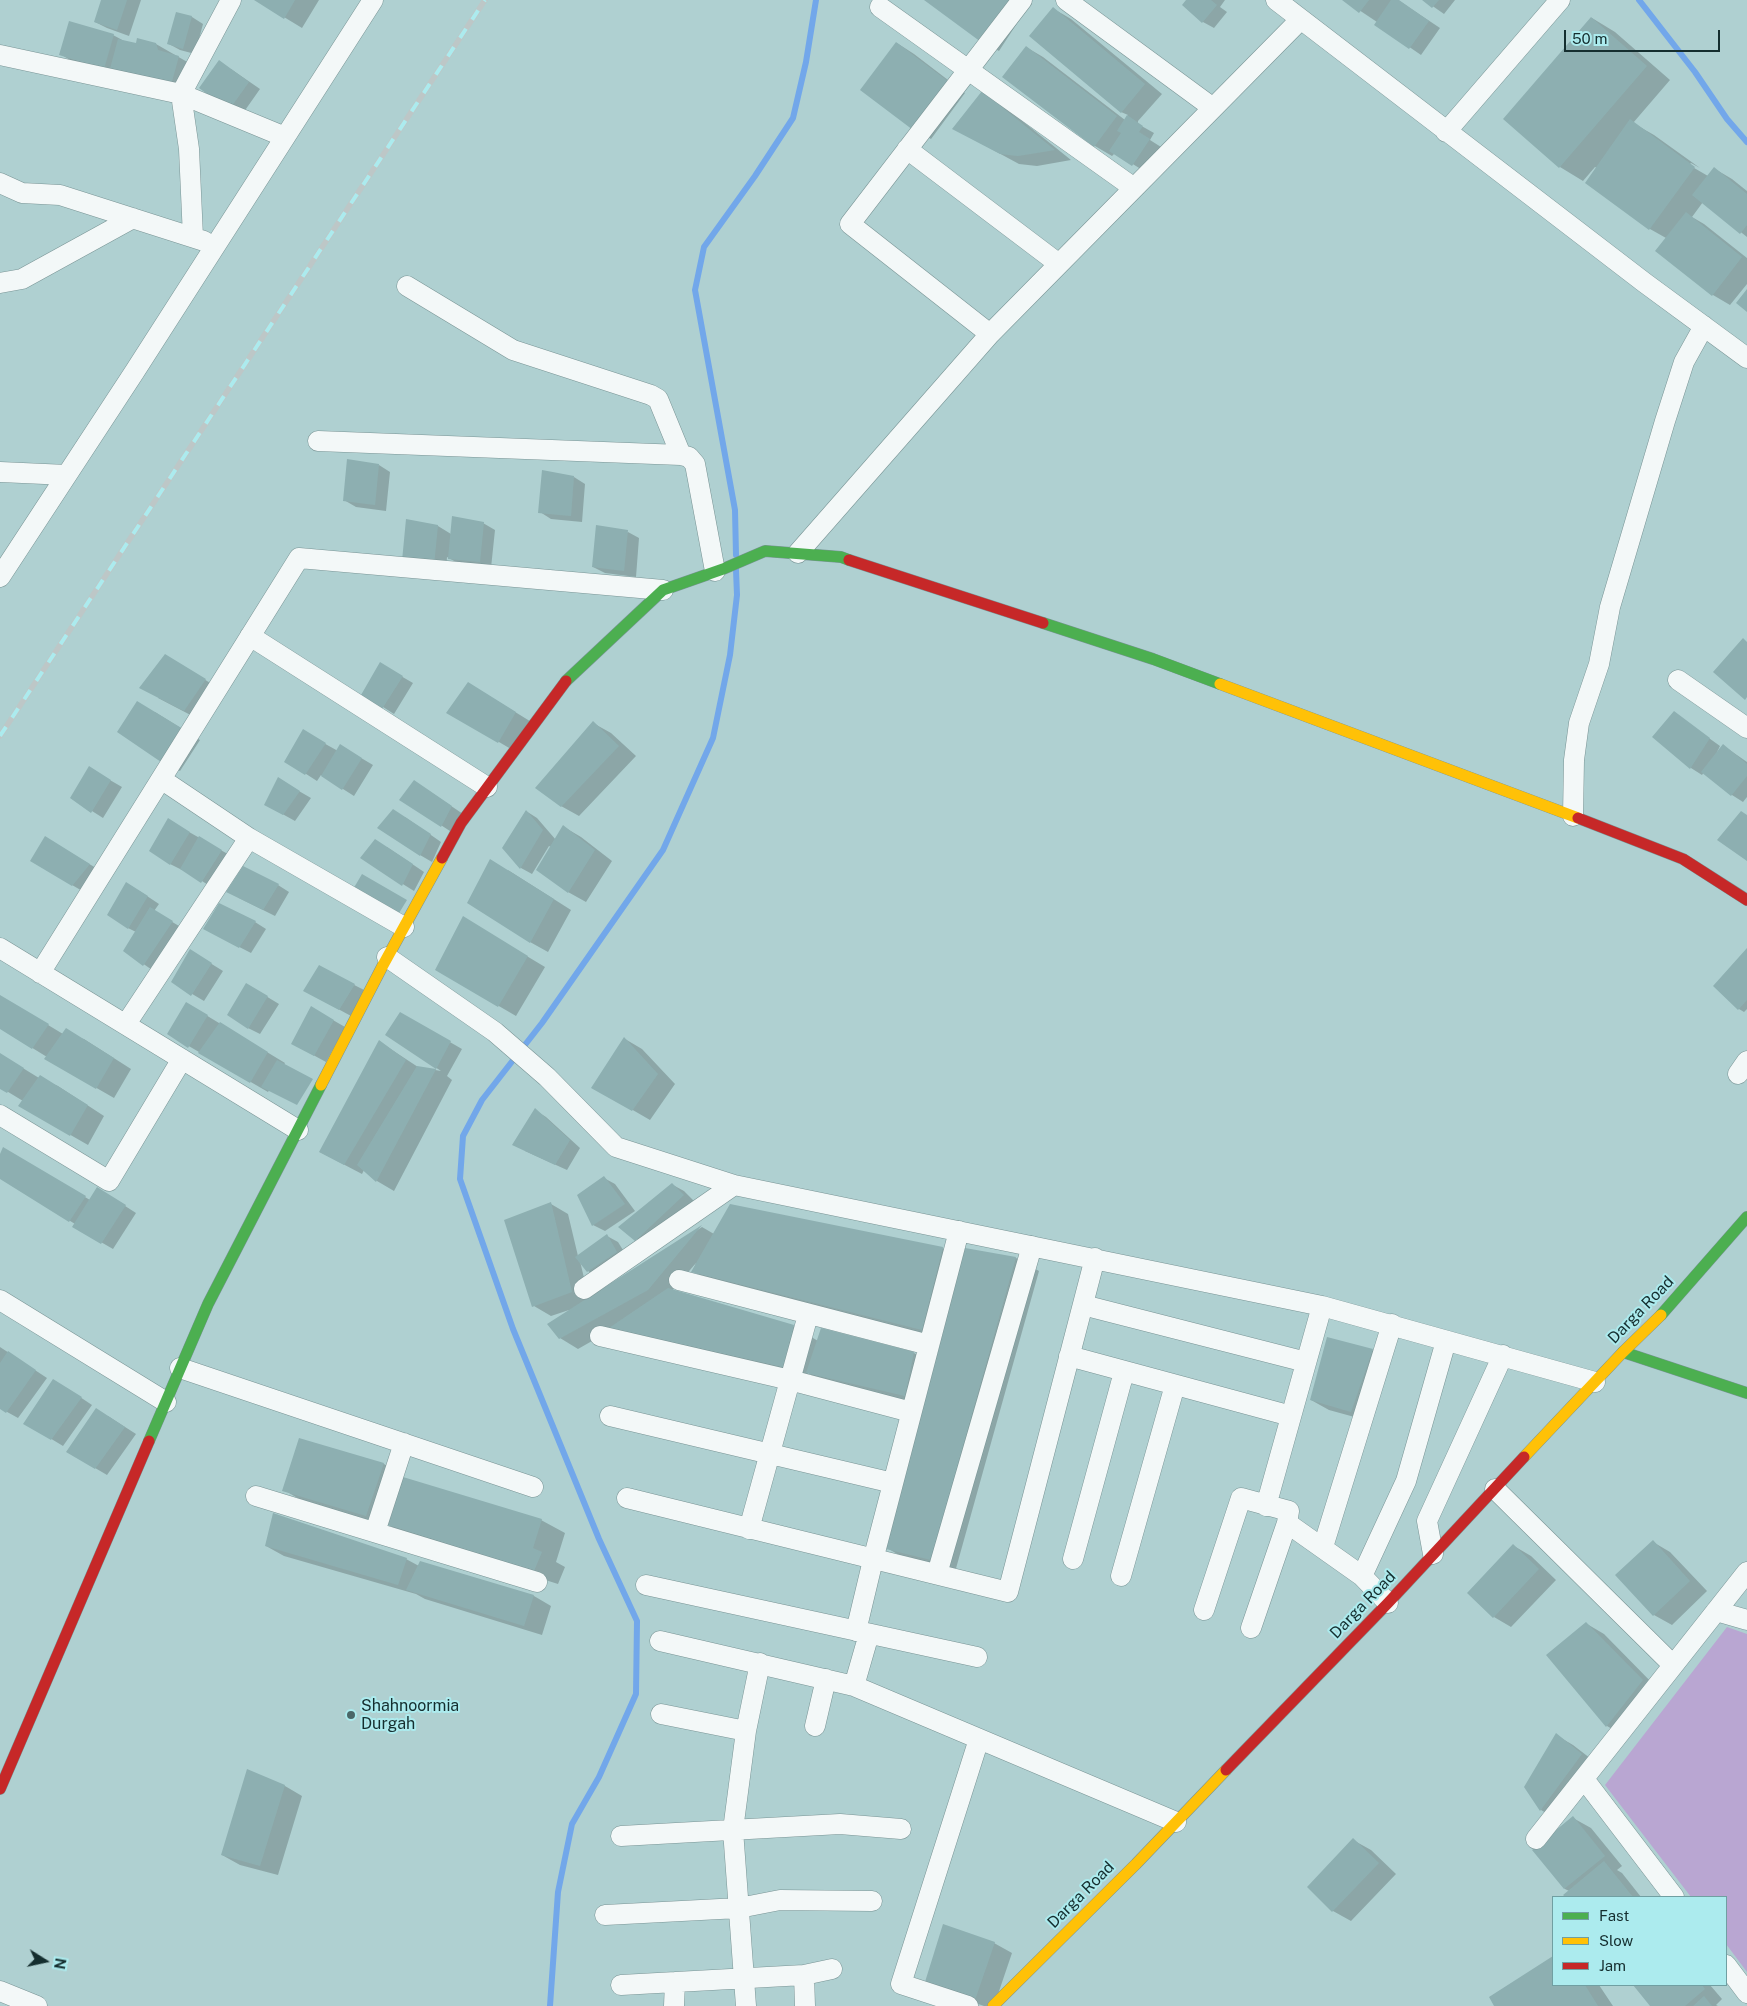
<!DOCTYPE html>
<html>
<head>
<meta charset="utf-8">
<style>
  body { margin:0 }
  #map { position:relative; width:1747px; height:2006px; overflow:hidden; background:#afd0d1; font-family:"Public Sans",sans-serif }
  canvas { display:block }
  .legend { position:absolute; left:1552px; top:1896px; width:175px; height:90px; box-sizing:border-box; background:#acebee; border:1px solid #709fa2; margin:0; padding:6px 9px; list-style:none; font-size:15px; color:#152e2f }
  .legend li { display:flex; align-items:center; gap:10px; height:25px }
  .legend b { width:25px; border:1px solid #709fa2 }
  .north { position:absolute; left:20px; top:1936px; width:50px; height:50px; -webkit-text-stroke:4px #acebee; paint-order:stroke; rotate:100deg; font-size:14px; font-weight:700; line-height:20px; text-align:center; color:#152e2f }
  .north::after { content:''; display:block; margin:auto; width:18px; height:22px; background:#152e2f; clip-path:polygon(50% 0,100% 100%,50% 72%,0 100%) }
  .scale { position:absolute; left:1564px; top:30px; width:156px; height:22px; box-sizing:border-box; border:2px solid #152e2f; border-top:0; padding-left:6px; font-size:15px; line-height:18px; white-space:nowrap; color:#152e2f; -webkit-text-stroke:4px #acebee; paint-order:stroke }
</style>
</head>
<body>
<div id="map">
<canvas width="1747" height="2006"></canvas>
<ul class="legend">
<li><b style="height:6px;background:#4caf50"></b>Fast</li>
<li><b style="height:6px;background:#ffc107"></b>Slow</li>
<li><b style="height:6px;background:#c62828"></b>Jam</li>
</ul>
<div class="north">N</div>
<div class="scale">50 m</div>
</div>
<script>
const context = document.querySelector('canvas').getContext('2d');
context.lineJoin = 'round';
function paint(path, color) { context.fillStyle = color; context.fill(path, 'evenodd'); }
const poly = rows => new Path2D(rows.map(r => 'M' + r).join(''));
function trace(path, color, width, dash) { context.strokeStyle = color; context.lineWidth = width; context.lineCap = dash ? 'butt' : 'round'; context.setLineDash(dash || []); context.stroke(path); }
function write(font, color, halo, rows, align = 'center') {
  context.font = font + ' "Public Sans",sans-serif'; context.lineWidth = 4; context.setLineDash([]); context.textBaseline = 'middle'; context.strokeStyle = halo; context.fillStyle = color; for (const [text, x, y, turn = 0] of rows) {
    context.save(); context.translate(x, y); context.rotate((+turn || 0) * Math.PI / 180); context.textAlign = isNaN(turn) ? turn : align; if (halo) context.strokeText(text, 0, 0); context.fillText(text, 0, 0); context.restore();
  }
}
paint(poly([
  [1727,1627,1747,1634,1747,1972,1726,1944,1726,1897,1691,1897,1605,1785]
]), '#b9a6d2');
paint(poly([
  [103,0,141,0,129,36,107,28,95,22],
  [256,0,319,0,302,28],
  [926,0,1016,0,1027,8,999,51,981,41],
  [1187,0,1225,0,1220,7,1227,12,1214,28,1203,22,1184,5],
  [1344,0,1398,0,1440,28,1421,55,1376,24,1377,22],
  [1424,0,1455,0,1444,14],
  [1054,9,1071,19,1162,94,1138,121,1138,124,1154,133,1150,140,1161,147,1144,171,1115,153,1112,156,1095,146,1026,47,1043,57,1125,120,1128,115,1121,112],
  [177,13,192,17,203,24,195,54,180,50,169,44],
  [1592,18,1615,32,1670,80,1633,123,1654,135,1700,168,1691,163,1689,165,1708,176,1715,169,1732,179,1747,191,1747,237,1703,202,1692,217,1704,224,1747,258,1747,284,1730,305,1713,295,1666,238,1650,229,1586,183,1597,168,1595,167,1583,181,1560,167],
  [113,35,126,42,136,45,156,44,196,67,189,94,72,61,60,54],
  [897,43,914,54,965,93,931,139,913,128],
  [231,69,260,89,241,116,230,109],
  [983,93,1000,103,1071,160,1037,166,1019,164,971,138],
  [379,465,390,472,386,511,356,507,344,500],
  [574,477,585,484,582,522,551,519,540,512],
  [407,520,438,526,451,534,483,523,495,530,491,568,461,565,447,557,446,571,415,567],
  [628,532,639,538,636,577,605,573,593,567],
  [380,664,413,683,394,714,383,707],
  [183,666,223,691,202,721,158,698],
  [486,694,533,723,516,752,448,712],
  [155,712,200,740,180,771,162,761],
  [1674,713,1720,746,1717,752,1718,753,1724,746,1747,762,1747,797,1743,802,1732,795,1704,772,1702,775,1691,768,1654,737],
  [593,723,611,733,636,756,579,816,561,806],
  [320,741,338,751,351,752,373,765,354,796,321,775,317,781,286,761],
  [89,768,122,787,103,818,92,811],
  [278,779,311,798,295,821,277,811],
  [426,789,463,814,453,833,401,799],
  [526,811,537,818,556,840,564,827,581,837,612,861,586,902,568,892,538,869,551,847,549,846,532,874,521,868,504,848],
  [405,817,441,842,432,862,420,855],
  [168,820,233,857,213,888,183,869,182,870,170,864],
  [56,844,101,871,84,892,31,861],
  [387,847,424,872,414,891,361,858],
  [508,870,571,910,548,952,530,942],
  [278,885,289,892,275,916,239,898],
  [138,890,159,904,154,911,184,929,155,972,125,951,136,932,128,928],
  [255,922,266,929,251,953,216,935],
  [480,928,545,967,516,1016,437,970],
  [1747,950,1747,1009,1744,1012,1739,1009],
  [202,958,223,971,204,1001,172,982],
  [319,967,366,991,351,1016,316,997],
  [246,984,279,1004,260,1034,248,1028],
  [0,996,63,1034,84,1039,131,1069,114,1098,46,1059,47,1057,0,1028],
  [186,1003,285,1063,268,1092,168,1034],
  [312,1008,345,1027,326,1062,304,1050],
  [401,1014,462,1049,447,1076,452,1080,394,1191,377,1181,364,1170,362,1174,320,1152,380,1042,418,1067,441,1071,387,1035],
  [625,1039,642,1049,675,1084,650,1120,593,1087],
  [0,1054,39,1078,58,1086,104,1116,88,1145,20,1106,23,1101,0,1087],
  [535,1110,546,1117,580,1148,567,1170,525,1151],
  [4,1149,90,1200,108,1195,136,1213,113,1249,73,1226,75,1224,0,1177,0,1156],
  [604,1178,615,1184,635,1211,605,1231,593,1225],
  [673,1185,684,1191,695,1202,648,1247,620,1227],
  [551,1204,568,1214,578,1256,607,1236,618,1242,628,1258,599,1278,588,1271,580,1261,589,1299,702,1227,714,1234,942,1248,964,1260,1016,1258,1039,1271,955,1572,911,1562,887,1548,942,1342,716,1285,693,1271,696,1263,672,1291,793,1326,818,1341,822,1330,914,1353,932,1363,922,1406,825,1383,808,1373,806,1380,613,1329,578,1349,560,1338,569,1310,551,1316,534,1306],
  [0,1347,47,1378,18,1418,0,1408],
  [1372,1350,1390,1360,1369,1421,1329,1410,1311,1400],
  [65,1387,92,1405,63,1446,25,1423],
  [108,1416,136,1434,107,1475,68,1452],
  [300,1440,384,1464,401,1474,387,1517,541,1520,565,1533,556,1562,565,1567,558,1584,410,1537,385,1523,384,1525,301,1500,284,1490],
  [1653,1542,1670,1552,1707,1591,1672,1625,1654,1615],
  [266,1546,406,1559,419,1566,420,1563,534,1596,551,1606,542,1635,425,1599,416,1594,284,1556],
  [1514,1546,1531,1556,1556,1580,1511,1627,1494,1617],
  [1587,1624,1604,1634,1660,1691,1624,1736,1607,1726,1548,1655],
  [1556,1735,1573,1745,1599,1765,1558,1820,1541,1810],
  [248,1771,285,1786,302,1796,278,1875,240,1865,222,1855],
  [1573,1818,1591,1828,1622,1866,1617,1870,1622,1873,1641,1897,1566,1897,1565,1895,1569,1891,1565,1889,1534,1850],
  [1353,1840,1371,1850,1396,1874,1351,1921,1333,1911,1308,1887],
  [994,1943,1012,1953,994,2006,984,2006,944,1992],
  [1553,1957,1553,1985,1599,1985,1613,2006,1496,2006,1490,1997],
  [1635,1985,1710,1985,1722,1999,1716,2005,1718,2006,1652,2006]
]), '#0003');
trace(poly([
  [1639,0,1695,72,1727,119,1747,142],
  [736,555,735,510,695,290,704,247,755,176,793,118,806,62,816,0],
  [550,2006,558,1892,572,1824,599,1777,636,1694,637,1621,599,1539,513,1329,460,1179,463,1136,482,1100,542,1023,663,850,713,738,730,655,737,595,736,570]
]), '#72a7ea', 6);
paint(poly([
  [101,0,127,0,117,30,94,22],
  [254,0,295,0,284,19],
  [924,0,1009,0,981,42],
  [1186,0,1211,0,1217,5,1202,23,1182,5],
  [1342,0,1369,0,1359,13],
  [1391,0,1399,0,1429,21,1409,49,1374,25],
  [1422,0,1439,0,1432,8],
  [1053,7,1145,84,1121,113,1029,36],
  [176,12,192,16,183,49,167,44],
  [1591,17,1647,66,1559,168,1503,119],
  [69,21,114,34,104,69,59,55],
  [137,38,156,43,158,50,179,56,171,85,110,69,118,39,136,43],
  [896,42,949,82,913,130,860,90],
  [1026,46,1117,116,1094,147,1002,77],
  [219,60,249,82,229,110,199,88],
  [982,91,1055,150,1018,156,1000,154,952,129],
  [1127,115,1143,126,1139,132,1150,139,1132,166,1109,151,1121,133,1117,131],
  [1630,119,1695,167,1649,230,1585,183],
  [1714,167,1747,194,1747,225,1740,234,1692,195],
  [1686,212,1742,257,1712,296,1655,251],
  [1747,289,1747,312,1736,303],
  [347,459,379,464,375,505,343,501],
  [542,470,574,476,571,516,538,513],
  [452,516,484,522,480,562,448,559],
  [406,519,438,525,434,565,402,561],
  [596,525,628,530,624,571,592,567],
  [1743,638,1747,642,1747,697,1745,700,1713,672],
  [165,654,206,679,184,711,139,688],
  [380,662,403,676,382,709,361,695],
  [468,682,516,712,498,743,446,713],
  [137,701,183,729,161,762,117,732],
  [1674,711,1710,738,1690,769,1652,737],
  [593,721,619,746,561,807,535,788],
  [303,729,326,743,305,775,284,762],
  [340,744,362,758,342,790,321,776],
  [1723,744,1747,764,1747,776,1731,796,1701,772],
  [89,766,111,780,91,813,70,798],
  [278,777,300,791,283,815,264,805],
  [414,780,452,806,441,827,399,800],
  [393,809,431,834,420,856,377,828],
  [526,810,543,830,520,869,502,848],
  [1741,811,1747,815,1747,861,1717,840],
  [168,818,190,832,170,865,149,851],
  [563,825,595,850,568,893,536,870],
  [45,836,90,864,72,886,30,861],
  [199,836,222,850,201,883,180,869],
  [375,839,413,864,402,886,360,858],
  [490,859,554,899,530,943,467,903],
  [243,866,279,884,263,910,226,892],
  [362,874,407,900,396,918,352,891],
  [126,882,148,896,128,929,107,915],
  [219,903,256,921,239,948,203,929],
  [150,907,173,921,143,966,123,951],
  [463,916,528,956,498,1007,435,970],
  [1747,948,1747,1000,1738,1010,1713,986],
  [190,949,212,963,191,996,171,982],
  [319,965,355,984,339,1010,303,991],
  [246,983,268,996,248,1029,227,1015],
  [0,995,49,1024,32,1049,0,1029],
  [186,1002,208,1015,188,1048,167,1034],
  [311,1006,334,1020,314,1056,291,1044],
  [400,1012,451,1041,376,1182,357,1165,417,1066,436,1069,385,1035],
  [220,1022,268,1052,250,1083,198,1053],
  [66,1028,114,1058,96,1089,44,1059],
  [624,1037,658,1074,632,1111,591,1088],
  [379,1040,406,1060,344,1165,319,1152],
  [0,1053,24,1068,7,1093,0,1089],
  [277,1060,313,1079,297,1105,261,1087],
  [40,1075,88,1105,70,1136,18,1106],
  [535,1108,570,1140,555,1165,512,1145],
  [3,1147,86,1196,69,1222,0,1179,0,1154],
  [604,1176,625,1204,592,1226,577,1195],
  [672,1183,684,1195,635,1241,618,1227],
  [97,1187,126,1205,101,1244,72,1227],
  [551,1202,572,1292,532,1307,504,1220],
  [730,1204,943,1247,922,1330,691,1272],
  [702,1225,648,1290,559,1339,547,1324],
  [607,1234,617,1252,587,1272,575,1257],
  [965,1248,1016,1257,931,1560,886,1549],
  [668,1288,794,1325,783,1367,609,1328],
  [821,1328,914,1352,905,1396,806,1373],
  [1327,1337,1373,1349,1351,1412,1310,1400],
  [8,1351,36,1370,6,1413,0,1409,0,1363],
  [53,1379,82,1397,51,1440,23,1424],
  [96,1408,125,1427,95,1469,66,1452],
  [299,1438,384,1463,366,1516,282,1491],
  [403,1477,542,1519,533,1548,542,1552,534,1571,385,1524],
  [273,1513,407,1558,398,1585,265,1546],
  [1653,1540,1690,1581,1653,1616,1615,1575],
  [1513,1544,1539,1569,1493,1618,1467,1593],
  [420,1561,534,1595,524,1626,406,1590],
  [1586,1622,1643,1680,1606,1727,1546,1655],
  [1556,1733,1582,1754,1540,1811,1524,1787],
  [247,1769,285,1785,260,1866,221,1855],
  [1573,1816,1605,1856,1564,1889,1532,1850],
  [1353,1838,1379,1863,1332,1912,1307,1887],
  [1604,1861,1633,1897,1565,1897,1563,1895],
  [943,1924,995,1942,975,2000,925,1982],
  [1553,1956,1553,1985,1585,1985,1598,2006,1494,2006,1489,1997],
  [1633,1985,1702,1985,1705,1989,1685,2006,1650,2006],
  [1704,1996,1712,2006,1693,2006]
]), '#8dafb1');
const street = poly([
  [1066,0,1213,108],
  [1276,0,1645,283,1747,358],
  [880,7,1134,188],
  [0,55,181,94,285,137],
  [1446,132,1560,0],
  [907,149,1059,264],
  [0,183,22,193,60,195,204,241],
  [193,237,189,149,181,94,231,0],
  [0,283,22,279,133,218],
  [407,286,513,350,651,395,658,399,681,455],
  [990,334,850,224,1022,0],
  [318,441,681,455,689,457,695,464,715,571],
  [0,472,67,475],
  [798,553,990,334,1301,19],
  [0,577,135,371,373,0],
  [250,636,487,787],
  [1678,680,1747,728],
  [161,779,249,838,404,927],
  [1573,816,1574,760,1579,723,1599,664,1610,607,1665,421,1684,362,1704,326],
  [0,948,298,1130],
  [387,957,495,1032,547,1077,616,1147,734,1185,1322,1306,1595,1382],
  [40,973,299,558,663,590],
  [126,1024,249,838],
  [1738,1074,1747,1061],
  [0,1115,109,1181,182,1059],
  [679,1280,929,1345],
  [584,1289,734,1185],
  [0,1300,166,1402],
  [1083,1305,1306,1362],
  [600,1336,790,1380,911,1412],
  [1069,1356,1291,1416],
  [180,1368,533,1487],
  [610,1416,893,1483],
  [1495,1489,1673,1665],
  [256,1496,537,1582],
  [627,1498,1008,1592,1095,1258],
  [1266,1506,1322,1306],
  [1287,1523,1362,1576,1388,1603],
  [749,1529,808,1315],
  [375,1532,404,1443],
  [1323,1547,1392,1324],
  [1433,1554,1427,1521,1503,1355],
  [1073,1559,1124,1372],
  [937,1574,1032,1246],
  [1121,1576,1175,1385],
  [1362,1576,1406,1481,1446,1341],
  [646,1585,977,1657],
  [1204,1610,1241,1498,1289,1511,1287,1523,1251,1628],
  [1716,1611,1747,1620],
  [856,1631,873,1560,959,1231],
  [660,1641,854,1686,869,1634],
  [854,1686,1176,1822],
  [661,1714,746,1731],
  [815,1726,826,1679],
  [1584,1779,1674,1897],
  [621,1836,840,1824,901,1829],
  [1536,1839,1747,1572],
  [605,1915,739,1908,780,1900,872,1901],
  [1726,1965,1747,1993],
  [804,1975,805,2006],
  [621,1985,804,1975,832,1969],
  [0,1991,37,2006],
  [674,2006,675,1982],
  [746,2006,733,1830,746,1731,760,1663],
  [968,2006,901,1984,979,1739]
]);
const fast = poly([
  [1043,623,1153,659,1220,684],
  [566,681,663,590,723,569,765,551,841,557,849,560],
  [1661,1315,1747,1217],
  [1623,1352,1747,1393],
  [149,1441,208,1304,321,1085]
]);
const slow = poly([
  [1220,684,1578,818],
  [321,1085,382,967,442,858],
  [1524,1457,1623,1352,1661,1315],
  [993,2006,1136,1864,1226,1770]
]);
const jam = poly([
  [849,560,1043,623],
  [1578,818,1683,859,1747,900],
  [442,858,461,823,566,681],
  [1226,1770,1388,1603,1524,1457],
  [0,1789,149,1441]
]);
trace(street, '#799495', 21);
trace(fast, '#799495', 12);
trace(slow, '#799495', 12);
trace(jam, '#799495', 12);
trace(street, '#f3f8f8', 20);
trace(fast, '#4caf50', 11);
trace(slow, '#ffc107', 11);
trace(jam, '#c62828', 11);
const rail = poly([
  [0,736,485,0]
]);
trace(rail, '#bdc7c7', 5.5);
trace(rail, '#acebee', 4, [11]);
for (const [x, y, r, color] of [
  [351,1715,5,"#4b6768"]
]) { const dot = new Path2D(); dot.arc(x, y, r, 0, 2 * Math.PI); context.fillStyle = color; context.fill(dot); trace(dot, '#acebee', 2); }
write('16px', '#152e2f', '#acebee', [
  ["Darga Road",1641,1310,-46],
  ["Darga Road",1363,1605,-46],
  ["Darga Road",1081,1895,-45]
]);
write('16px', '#152e2f', '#acebee', [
  ["Shahnoormia",361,1706],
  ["Durgah",361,1724]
], 'left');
</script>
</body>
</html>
